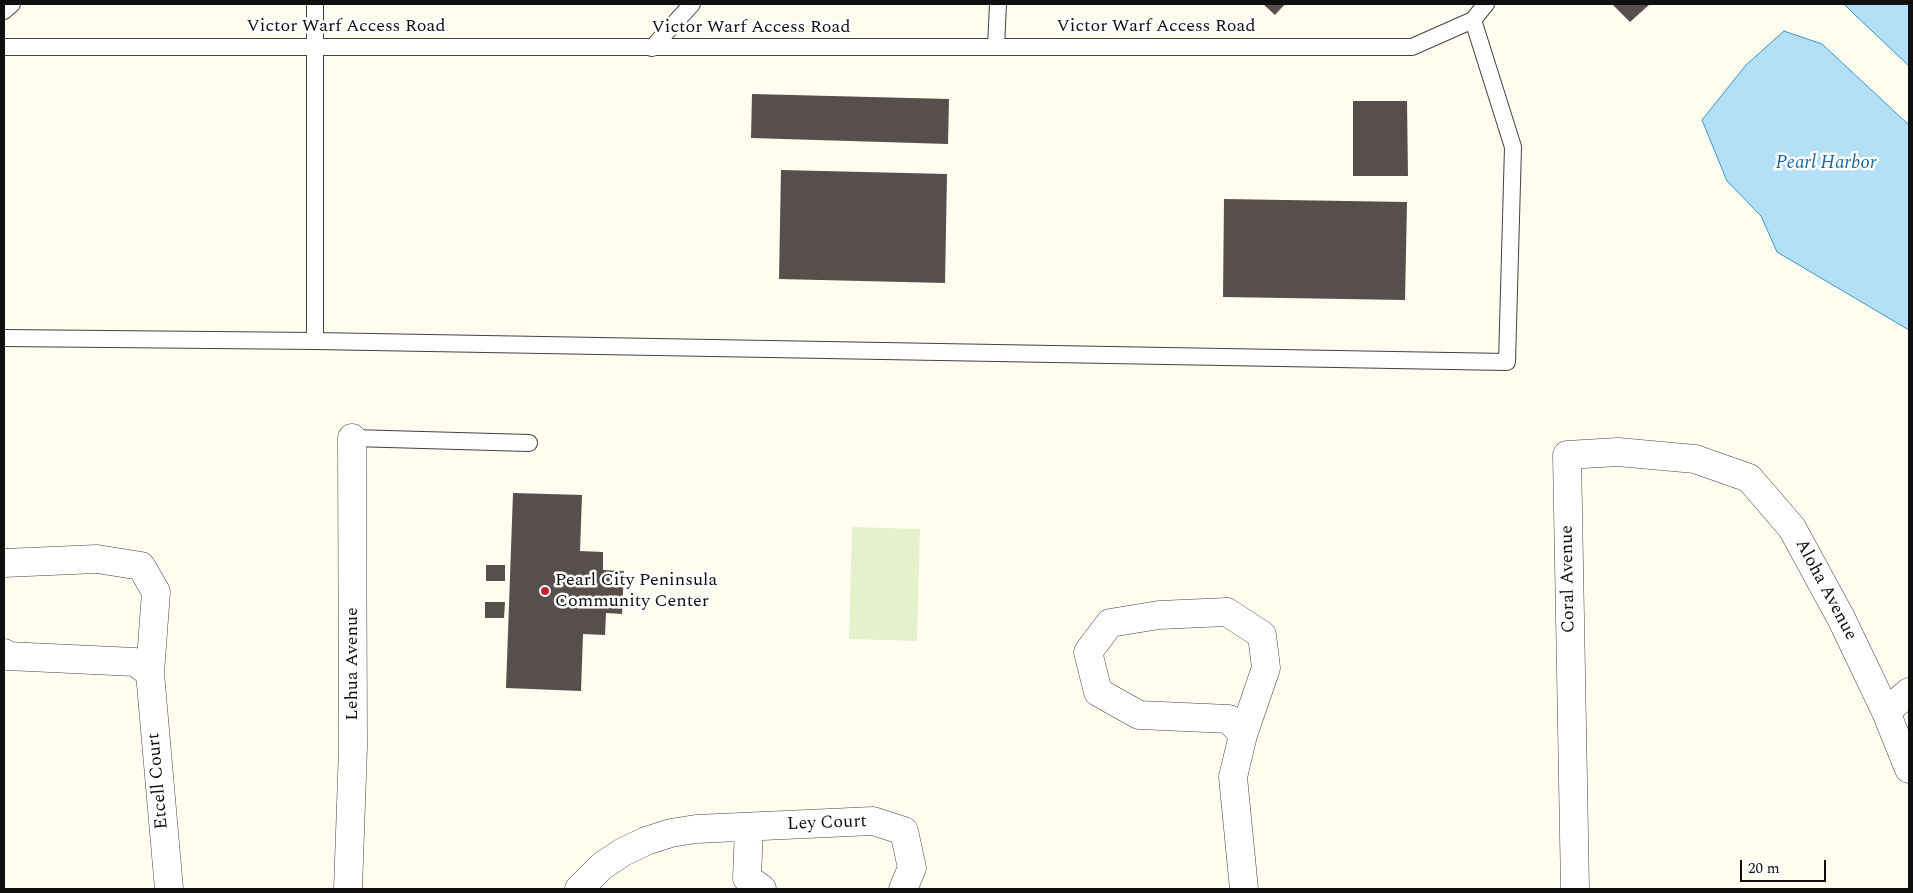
<!DOCTYPE html>
<html>
<head>
<meta charset="utf-8">
<style>
  body { margin:0 }
  #map { position:relative; width:1913px; height:893px; overflow:hidden; background:#fffcf0; font-family:Spectral,serif }
  canvas { display:block }
  .frame { position:absolute; inset:0; border:5px solid #0f0f0f; pointer-events:none }
  .scale { position:absolute; left:1740px; top:860px; width:86px; height:22px; box-sizing:border-box; border:2px solid #0f0f0f; border-top:0; padding-left:6px; font-size:15px; line-height:18px; white-space:nowrap; color:#0f0f0f; -webkit-text-stroke:4px #fff; paint-order:stroke }
</style>
</head>
<body>
<div id="map">
<canvas width="1913" height="893"></canvas>
<div class="frame"></div>
<div class="scale">20 m</div>
</div>
<script>
const context = document.querySelector('canvas').getContext('2d');
context.lineJoin = 'round';
function paint(path, color) { context.fillStyle = color; context.fill(path, 'evenodd'); }
const poly = rows => new Path2D(rows.map(r => 'M' + r).join(''));
function trace(path, color, width, dash) { context.strokeStyle = color; context.lineWidth = width; context.lineCap = dash ? 'butt' : 'round'; context.setLineDash(dash || []); context.stroke(path); }
function write(font, color, halo, rows, align = 'center') {
  context.font = font + ' Spectral,serif'; context.lineWidth = 5; context.setLineDash([]); context.textBaseline = 'middle'; context.strokeStyle = halo; context.fillStyle = color; for (const [text, x, y, turn = 0] of rows) {
    context.save(); context.translate(x, y); context.rotate((+turn || 0) * Math.PI / 180); context.textAlign = isNaN(turn) ? turn : align; if (halo) context.strokeText(text, 0, 0); context.fillText(text, 0, 0); context.restore();
  }
}
paint(poly([
  [852,527,920,529,917,641,849,639]
]), '#e5f1cb');
const water = poly([
  [1844,4,1909,4,1909,66,1854,14,1844,4],
  [1784,31,1822,44,1909,125,1909,330,1777,252,1761,216,1727,181,1702,120,1746,65,1784,31]
]);
paint(water, '#b4e0f7');
trace(water, '#3b97ce', 1);
paint(poly([
  [1263,4,1285,4,1275,15],
  [1612,4,1650,4,1630,22],
  [752,94,949,99,948,144,751,138],
  [1353,101,1407,101,1408,176,1353,176],
  [781,170,947,174,945,283,779,279],
  [1224,199,1407,202,1405,300,1223,297],
  [513,493,582,495,580,551,603,552,603,570,624,571,622,614,606,613,605,635,583,634,581,691,506,688],
  [486,565,505,565,505,581,486,581],
  [485,602,505,602,504,618,485,618]
]), '#574f4b');
const lane = poly([
  [315,4,315,341],
  [4,11,12,4],
  [4,47,1412,47,1473,20,1486,4],
  [996,47,998,4],
  [652,48,692,4],
  [4,338,315,341,1507,362,1513,147,1473,20],
  [352,438,529,443]
]);
const street = poly([
  [4,563,97,559,141,566,156,592,150,673,169,889],
  [1227,612,1262,635,1266,668,1243,735,1229,719,1139,715,1098,692,1088,652,1110,623,1159,615,1227,612],
  [4,653,7,656,135,662,150,673],
  [1886,712,1909,692],
  [1243,735,1233,777,1244,889],
  [749,827,747,878,762,889],
  [348,889,353,747,352,438],
  [579,889,602,866,623,852,646,841,671,833,696,829,873,821,904,831,912,868,903,889],
  [1575,889,1567,455,1618,452,1695,459,1749,478,1792,528,1841,618,1886,712,1909,769]
]);
trace(lane, '#424242', 18);
trace(street, '#424242', 29);
trace(lane, '#fff', 16);
trace(street, '#fff', 28);
for (const [x, y, r, color] of [
  [545,591,5,"#c02530"]
]) { const dot = new Path2D(); dot.arc(x, y, r, 0, 2 * Math.PI); context.fillStyle = color; context.fill(dot); trace(dot, '#fff', 2); }
write('18px', '#0f0f0f', '#fff', [
  ["Victor Warf Access Road",346,27],
  ["Victor Warf Access Road",1156,27],
  ["Victor Warf Access Road",751,28],
  ["Coral Avenue",1569,579,-91],
  ["Aloha Avenue",1825,590,62],
  ["Lehua Avenue",353,664,-90],
  ["Etcell Court",159,781,-95],
  ["Ley Court",827,824,-2]
]);
write('18px', '#0f0f0f', '#fff', [
  ["Pearl City Peninsula",555,581],
  ["Community Center",555,602]
], 'left');
write('italic 19px', '#1668a2', '#fff', [
  ["Pearl Harbor",1826,164]
]);
</script>
</body>
</html>
